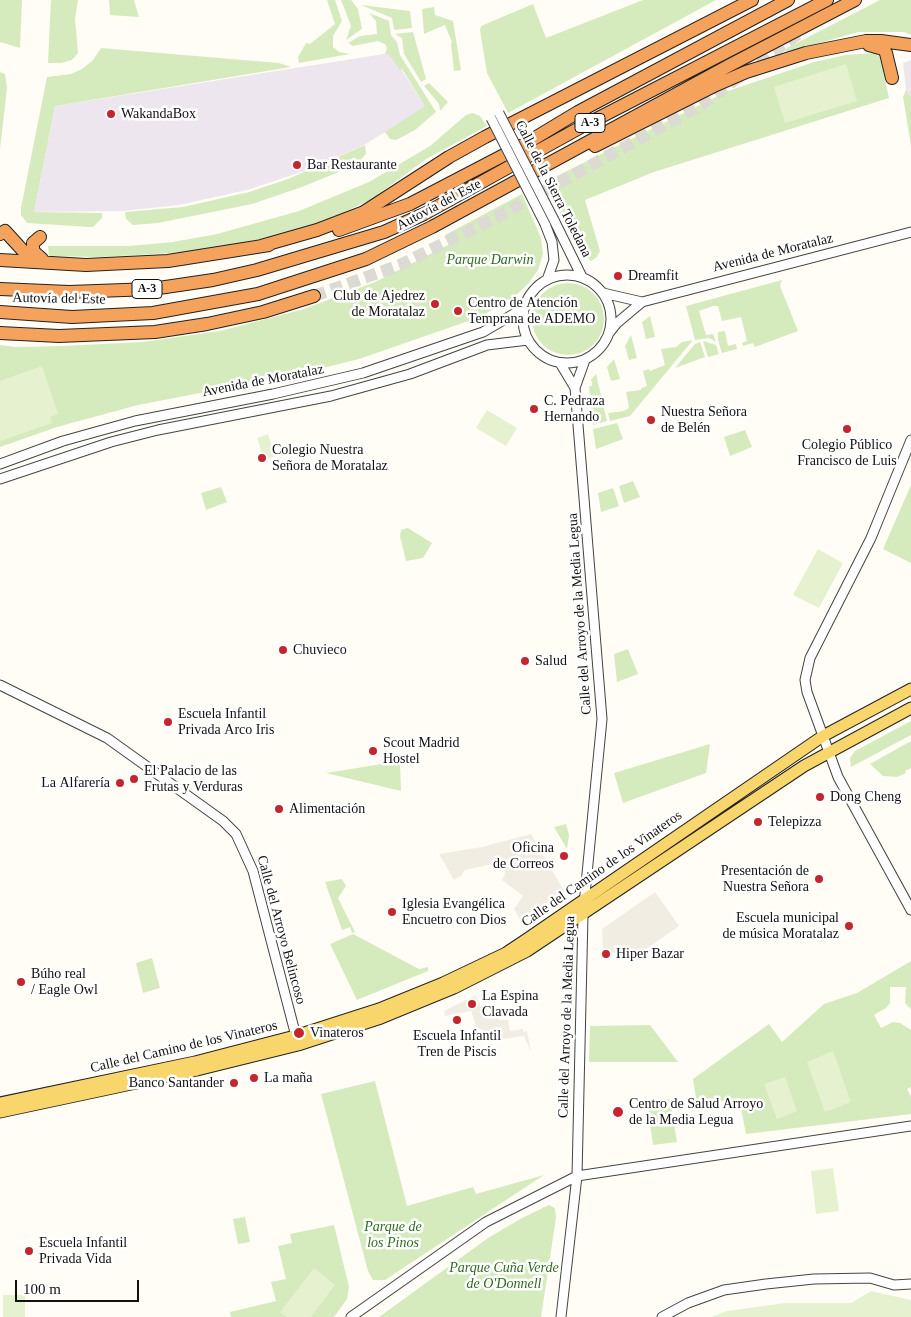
<!DOCTYPE html>
<html>
<head>
<meta charset="utf-8">
<style>
  body { margin:0 }
  #map { position:relative; width:911px; height:1317px; overflow:hidden; background:#fffdf5; font-family:Georgia,serif }
  canvas { display:block }
  .scale { position:absolute; left:15px; top:1280px; width:124px; height:22px; box-sizing:border-box; border:2px solid #111; border-top:0; padding-left:6px; font-size:15px; line-height:18px; white-space:nowrap; color:#111; -webkit-text-stroke:4px #fff; paint-order:stroke }
</style>
</head>
<body>
<div id="map">
<canvas width="911" height="1317"></canvas>
<div class="scale">100 m</div>
</div>
<script>
const context = document.querySelector('canvas').getContext('2d');
context.lineJoin = 'round';
function paint(path, color) { context.fillStyle = color; context.fill(path, 'evenodd'); }
const poly = rows => new Path2D(rows.map(r => 'M' + r).join(''));
function trace(path, color, width, dash) { context.strokeStyle = color; context.lineWidth = width; context.lineCap = dash ? 'butt' : 'round'; context.setLineDash(dash || []); context.stroke(path); }
function write(font, color, halo, rows, align = 'center') {
  context.font = font + ' Georgia,serif'; context.lineWidth = 5; context.setLineDash([]); context.textBaseline = 'middle'; context.strokeStyle = halo; context.fillStyle = color; for (const [text, x, y, turn = 0] of rows) {
    context.save(); context.translate(x, y); context.rotate((+turn || 0) * Math.PI / 180); context.textAlign = isNaN(turn) ? turn : align; if (halo) context.strokeText(text, 0, 0); context.fillText(text, 0, 0); context.restore();
  }
}
paint(poly([
  [390,53,426,107,364,145,310,169,247,190,179,205,123,211,34,212,55,106],
  [911,60,911,96,906,90,903,63]
]), '#eee6ef');
paint(poly([
  [0,0,22,0,20,48,0,42],
  [51,0,78,0,75,19,78,53,72,60,61,63,48,63],
  [109,0,134,0,139,17,110,15],
  [327,0,335,0,342,21,333,36,333,47,339,52,350,54,299,63,298,57,306,43,310,44,335,24],
  [341,0,351,0,358,9,362,29,346,40,351,26],
  [643,0,716,0,508,113,487,73,480,30,481,26,533,4,546,38],
  [880,0,911,0,911,35,904,32,858,32,785,53,787,48],
  [361,5,410,11,412,28,394,30,392,18],
  [434,7,435,15,453,21,461,70,454,71,451,44,452,42,445,25,424,34,422,9],
  [369,13,389,21,391,35,397,42,400,55,436,112,415,130,396,140,390,139,385,132,425,106,402,69,400,70,389,54,385,54,387,48,385,44,378,41,353,46,348,43,360,36,377,34,376,21],
  [413,32,426,79,421,82,404,54,402,38,395,34],
  [101,48,279,63,291,67,55,106,34,212,102,213,102,218,93,227,89,227,27,223,21,215,21,208,47,77,71,74,82,69,93,60],
  [875,53,880,57,889,98,654,172,585,200,600,251,597,257,591,261,580,251,547,188,559,181,557,176,728,91,814,62,846,55],
  [0,72,5,74,7,88,0,149],
  [429,83,448,102,440,111,439,104,424,86],
  [906,90,911,96,911,146,903,97],
  [473,113,480,116,487,126,426,159,372,199,332,218,285,234,211,249,173,253,101,257,49,256,48,246,129,246,173,242,217,234,299,211,369,182,430,146,466,115],
  [365,145,366,154,356,165,302,187,252,204,158,223,133,225,126,219,125,212,183,207,249,192,288,179],
  [522,194,541,238,543,254,538,270,528,284,514,297,480,317,359,359,299,374,138,405,57,427,0,447,0,345,16,347,63,346,143,342,220,331,304,309,375,282,450,244,445,235],
  [782,280,780,286,798,331,755,347,753,343,743,346,742,343,747,341,741,317,722,321,718,306,713,306,699,311,706,335,713,334,716,342,709,338,695,340,686,306],
  '532 319a36 36 0 1 1 72 0a36 36 0 1 1-72 0Z',
  [650,316,655,337,646,339,642,322],
  [725,331,728,346,736,344,737,349,722,353,718,340,718,332],
  [631,335,637,358,629,360,625,346],
  [693,340,630,416,610,421,608,413,624,411,629,408,626,392,641,390,641,388,647,386,643,371,649,369,650,371,665,365,661,349,676,347,682,342],
  [703,341,716,345,719,354,708,357],
  [700,342,705,357,675,368,695,344],
  [614,359,620,379,611,381,607,367],
  [596,374,607,421,593,425,591,406,595,405,595,396,590,395,589,386,592,386,592,381,590,381],
  [617,423,623,439,596,449,593,429],
  [745,430,752,447,730,456,724,437],
  [633,481,640,497,624,503,619,486],
  [911,485,911,563,883,549],
  [221,487,227,502,206,510,201,493],
  [613,488,619,506,601,512,598,493],
  [408,528,432,543,423,558,406,561,400,536,401,530],
  [628,649,638,674,617,682,614,654],
  [911,721,911,735,851,767,850,758,855,751],
  [911,741,911,768,905,771,906,773,897,777,883,776,870,764],
  [710,744,706,773,623,803,614,773],
  [400,761,401,791,326,773],
  [566,824,569,835,567,849,554,827],
  [342,879,346,886,338,898,355,932,352,933,350,927,342,930,325,882],
  [353,934,419,969,428,967,428,971,357,1000,330,944],
  [152,958,160,988,143,993,136,963],
  [911,961,911,1009,905,1003,906,987,890,987,890,1003,886,1008,874,1015,881,1028,893,1022,900,1023,911,1030,911,1087,907,1089,911,1097,911,1114,746,1134,739,1099,697,1104,693,1079,769,1024,782,1042,824,1004,857,993],
  [650,1025,678,1062,589,1062,590,1026],
  [375,1081,407,1206,473,1187,476,1194,544,1175,385,1280,373,1280,368,1271,321,1094],
  [670,1099,677,1142,653,1145,647,1102],
  [549,1205,555,1208,556,1218,541,1317,379,1317,488,1238,522,1218],
  [245,1217,250,1242,238,1244,233,1219],
  [334,1225,349,1287,347,1299,334,1317,231,1317,230,1312,276,1301,271,1282,286,1279,278,1246,292,1243,290,1234]
]), '#d5ebbd');
paint(poly([
  [846,64,857,101,785,123,774,87],
  [42,366,58,414,50,417,52,423,0,441,0,381],
  [487,410,517,428,506,446,476,428],
  [268,434,275,456,264,460,257,438],
  [818,549,843,563,819,608,793,595],
  [833,1051,851,1102,825,1112,807,1062],
  [785,1077,797,1111,777,1119,764,1084],
  [833,1168,839,1211,816,1214,811,1171],
  [314,1268,335,1285,311,1317,287,1317,280,1312],
  [871,1291,911,1300,911,1317,711,1317,727,1311,785,1303,851,1303],
  [3,1295,25,1295,25,1317,3,1317]
]), '#e6f2cf');
paint(poly([
  [531,834,567,896,522,923,514,909,523,896,502,880,505,874,504,868,498,869,496,863,465,870,461,876,454,880,439,854,482,847],
  [655,892,679,926,639,954,603,952,602,929],
  [476,995,481,1008,486,1007,488,1018,498,1017,499,1020,508,1020,510,1031,523,1029,523,1032,527,1031,531,1052,524,1036,497,1040,476,1026,471,1011,445,1016,444,1011]
]), '#f1ede2');
trace(poly([
  [314,296,400,265,497,217,699,106,798,34]
]), '#dbdad3', 12, [12, 6]);
const minor = poly([
  [554,220,582,277],
  [545,224,552,242,554,260,547,280],
  '523 319a44 44 0 1 1 88 0a44 44 0 1 1-88 0Z',
  [603,293,642,302],
  [609,333,617,323,642,302,911,232],
  [560,363,575,388],
  [911,440,871,538,810,658,805,680,807,692,838,777,911,910],
  [0,464,63,441,135,421,273,394,363,373,483,332,524,308],
  [0,479,111,442,158,430,331,396,410,374,487,345,528,340],
  [0,685,107,738,223,821,236,834,253,871,297,1040],
  [351,1317,486,1222,577,1176,911,1126],
  [561,1317,577,1176,583,915,602,719,575,388,585,360],
  [662,1317,688,1303,724,1290,766,1284,814,1279,870,1278,894,1285,911,1284]
]);
const major = poly([
  [0,1103,195,1062,295,1036,379,1009,443,983,506,953,527,939,823,736,911,689],
  [0,1112,197,1070,298,1045,381,1018,454,988,527,951,804,766,911,708]
]);
const highway = poly([
  [869,45,883,49,886,53,892,78],
  [595,146,716,85,746,72,806,53,866,41,881,41,911,45],
  [520,147,578,112,788,0],
  [339,230,410,204,527,143],
  [0,234,5,231,26,254,41,259],
  [40,237,33,243,33,251,42,259],
  [261,246,317,230,364,212,449,157,485,137,752,0],
  [0,260,86,265,168,261,269,245],
  [0,289,69,292,152,289,213,280,257,270,384,232,424,214,583,126,827,0],
  [0,312,72,317,153,313,258,294,366,259,432,227,730,65,855,0],
  [0,333,59,336,155,332,207,324,263,312,314,296]
]);
trace(minor, '#444', 11);
trace(major, '#222', 13);
trace(highway, '#222', 14);
trace(minor, '#fff', 9);
trace(major, '#f9d66b', 11);
trace(highway, '#f5a25d', 12);
const minorBridge = poly([
  [499,113,554,220],
  [491,118,545,224]
]);
trace(minorBridge, '#444', 11, []);
trace(minorBridge, '#fff', 9);
for (const [x, y, r, color] of [
  [111,114,5,"#c4262e"],
  [297,165,5,"#c4262e"],
  [618,276,5,"#c4262e"],
  [435,304,5,"#c4262e"],
  [458,311,5,"#c4262e"],
  [534,409,5,"#c4262e"],
  [651,420,5,"#c4262e"],
  [847,429,5,"#c4262e"],
  [262,458,5,"#c4262e"],
  [283,650,5,"#c4262e"],
  [525,661,5,"#c4262e"],
  [168,722,5,"#c4262e"],
  [373,751,5,"#c4262e"],
  [134,779,5,"#c4262e"],
  [120,783,5,"#c4262e"],
  [820,797,5,"#c4262e"],
  [279,809,5,"#c4262e"],
  [758,822,5,"#c4262e"],
  [564,856,5,"#c4262e"],
  [819,879,5,"#c4262e"],
  [392,912,5,"#c4262e"],
  [849,926,5,"#c4262e"],
  [606,954,5,"#c4262e"],
  [21,982,5,"#c4262e"],
  [472,1004,5,"#c4262e"],
  [457,1020,5,"#c4262e"],
  [299,1033,6,"#c4262e"],
  [254,1078,5,"#c4262e"],
  [234,1083,5,"#c4262e"],
  [618,1112,6,"#c4262e"],
  [29,1251,5,"#c4262e"]
]) { const dot = new Path2D(); dot.arc(x, y, r, 0, 2 * Math.PI); context.fillStyle = color; context.fill(dot); trace(dot, '#fff', 2); }
for (const [x, y, w] of [
  [590,123,30],
  [147,289,30]
]) { const box = new Path2D(); box.roundRect(x - w / 2, y - 9.5, w, 19, 4); context.fillStyle = '#fff'; context.fill(box); trace(box, '#111', 1); }
write('bold 12px', '#111', null, [
  ["A-3",590,123],
  ["A-3",147,289]
]);
write('14px', '#111', '#fff', [
  ["WakandaBox",121,114],
  ["Bar Restaurante",307,165],
  ["Dreamfit",628,276],
  ["Club de Ajedrez",425,296,"right"],
  ["de Moratalaz",425,312,"right"],
  ["Centro de Atención",468,303],
  ["Temprana de ADEMO",468,319],
  ["C. Pedraza",544,401],
  ["Hernando",544,417],
  ["Nuestra Señora",661,412],
  ["de Belén",661,428],
  ["Colegio Público",847,445,"center"],
  ["Francisco de Luis",847,461,"center"],
  ["Colegio Nuestra",272,450],
  ["Señora de Moratalaz",272,466],
  ["Chuvieco",293,650],
  ["Salud",535,661],
  ["Escuela Infantil",178,714],
  ["Privada Arco Iris",178,730],
  ["Scout Madrid",383,743],
  ["Hostel",383,759],
  ["El Palacio de las",144,771],
  ["Frutas y Verduras",144,787],
  ["La Alfarería",110,783,"right"],
  ["Dong Cheng",830,797],
  ["Alimentación",289,809],
  ["Telepizza",768,822],
  ["Oficina",554,848,"right"],
  ["de Correos",554,864,"right"],
  ["Presentación de",809,871,"right"],
  ["Nuestra Señora",809,887,"right"],
  ["Iglesia Evangélica",402,904],
  ["Encuetro con Dios",402,920],
  ["Escuela municipal",839,918,"right"],
  ["de música Moratalaz",839,934,"right"],
  ["Hiper Bazar",616,954],
  ["Búho real",31,974],
  ["/ Eagle Owl",31,990],
  ["La Espina",482,996],
  ["Clavada",482,1012],
  ["Vinateros",310,1033],
  ["Escuela Infantil",457,1036,"center"],
  ["Tren de Piscis",457,1052,"center"],
  ["La maña",264,1078],
  ["Banco Santander",224,1083,"right"],
  ["Centro de Salud Arroyo",629,1104],
  ["de la Media Legua",629,1120],
  ["Escuela Infantil",39,1243],
  ["Privada Vida",39,1259]
], 'left');
write('14px', '#111', '#fff', [
  ["Calle de la Sierra Toledana",553,189,63],
  ["Autovía del Este",439,205,-28],
  ["Avenida de Moratalaz",773,253,-14],
  ["Autovía del Este",59,299,1],
  ["Avenida de Moratalaz",263,381,-11],
  ["Calle del Arroyo de la Media Legua",580,614,-94],
  ["Calle del Camino de los Vinateros",602,869,-35],
  ["Calle del Arroyo Belincoso",281,930,75],
  ["Calle del Arroyo de la Media Legua",567,1017,-88],
  ["Calle del Camino de los Vinateros",184,1047,-13]
]);
write('italic 14px', '#2f6b1f', '#fff', [
  ["Parque Darwin",490,260],
  ["Parque de",393,1227],
  ["los Pinos",393,1243],
  ["Parque Cuña Verde",504,1268],
  ["de O'Donnell",504,1284]
]);
</script>
</body>
</html>
